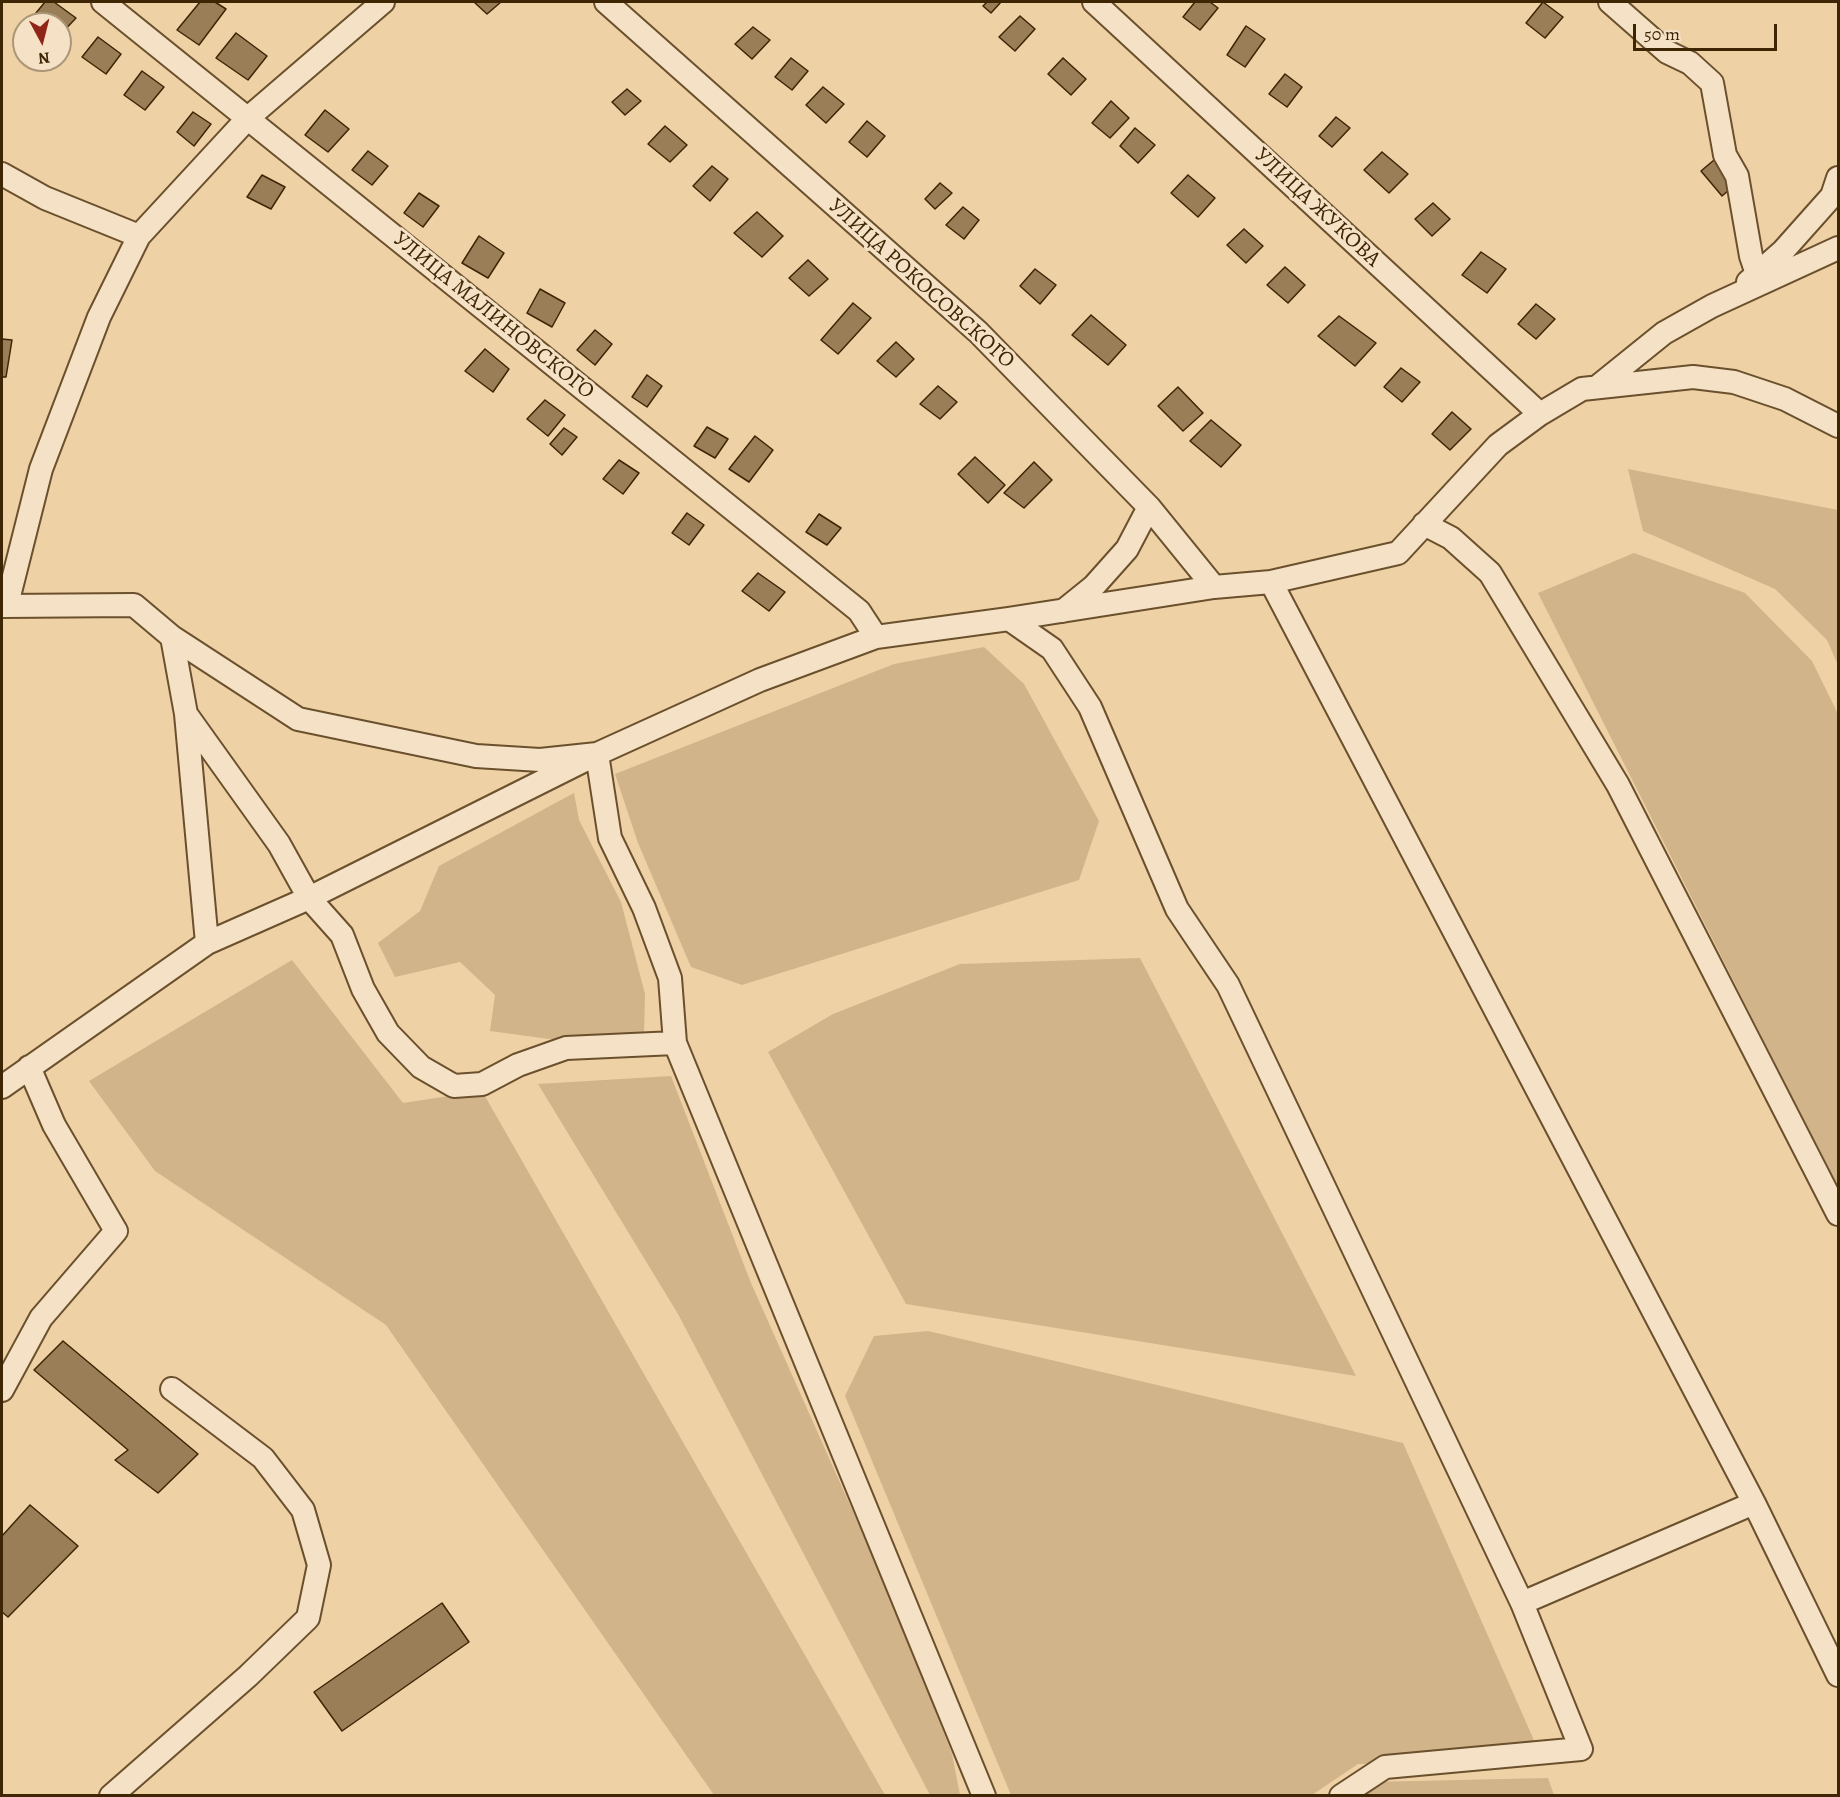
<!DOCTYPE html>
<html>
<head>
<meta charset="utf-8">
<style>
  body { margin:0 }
  #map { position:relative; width:1840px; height:1797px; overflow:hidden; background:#efd1a6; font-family:Alegreya,serif }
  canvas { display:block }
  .frame { position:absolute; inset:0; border:3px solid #3e2504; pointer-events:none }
  .north { position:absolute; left:12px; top:12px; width:60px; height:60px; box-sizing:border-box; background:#f5e1c5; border:2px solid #ac9678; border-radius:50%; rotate:173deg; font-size:16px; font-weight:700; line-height:24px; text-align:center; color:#3e2504 }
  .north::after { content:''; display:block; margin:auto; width:21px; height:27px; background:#8f2418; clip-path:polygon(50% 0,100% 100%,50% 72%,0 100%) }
  .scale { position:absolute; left:1633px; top:24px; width:144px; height:27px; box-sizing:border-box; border:3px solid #3e2504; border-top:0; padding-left:8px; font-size:18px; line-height:21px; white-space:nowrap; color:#3e2504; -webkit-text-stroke:4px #f5e1c5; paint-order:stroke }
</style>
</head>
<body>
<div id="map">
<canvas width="1840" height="1797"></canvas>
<div class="frame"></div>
<div class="north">N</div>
<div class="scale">50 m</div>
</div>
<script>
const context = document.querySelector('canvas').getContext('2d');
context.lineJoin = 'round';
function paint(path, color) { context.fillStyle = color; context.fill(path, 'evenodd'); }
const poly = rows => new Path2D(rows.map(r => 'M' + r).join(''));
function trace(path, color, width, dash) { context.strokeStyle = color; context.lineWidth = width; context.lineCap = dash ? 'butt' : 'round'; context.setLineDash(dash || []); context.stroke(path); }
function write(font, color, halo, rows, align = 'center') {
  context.font = font + ' Alegreya,serif'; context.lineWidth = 6; context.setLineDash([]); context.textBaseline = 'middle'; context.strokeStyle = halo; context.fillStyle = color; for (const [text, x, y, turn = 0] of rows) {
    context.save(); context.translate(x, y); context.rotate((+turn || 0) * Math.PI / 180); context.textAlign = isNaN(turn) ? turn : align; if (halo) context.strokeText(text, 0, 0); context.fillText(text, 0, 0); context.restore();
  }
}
paint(poly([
  [1628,469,1838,510,1838,665,1827,640,1775,589,1643,531],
  [1634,553,1745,593,1812,661,1838,714,1838,1188,1538,593],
  [984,647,1024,684,1099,821,1079,880,742,985,691,967,638,843,615,774,894,664],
  [574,793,579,820,621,902,645,994,644,1035,630,1050,490,1031,495,995,460,962,395,977,378,943,420,911,439,866],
  [1140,958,1356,1376,906,1304,768,1052,833,1014,960,964],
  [292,960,403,1103,482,1091,885,1795,714,1795,386,1325,155,1171,89,1081],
  [671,1076,751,1283,895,1606,952,1754,960,1795,930,1795,678,1314,538,1084],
  [928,1331,1403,1443,1544,1763,1358,1764,1312,1795,1011,1795,845,1396,874,1336],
  [1548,1778,1554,1795,1349,1796,1369,1782]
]), '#d1b48a');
const building = poly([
  [45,2,54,2,76,18,60,35,60,24,38,24,31,19,45,2],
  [200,2,215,2,226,9,199,45,177,30,200,2],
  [474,2,501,2,487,14,474,2],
  [987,2,1001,2,991,13,983,6,987,2],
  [1195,2,1210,2,1218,8,1200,30,1183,17,1195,2],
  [1543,2,1563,17,1545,38,1526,23,1543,2],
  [1020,16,1035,29,1015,51,999,37,1020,16],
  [1246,26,1265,39,1245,67,1227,55,1246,26],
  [753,27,770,40,752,59,735,44,753,27],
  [236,33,267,56,248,80,216,58,236,33],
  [98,37,121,54,106,74,82,57,98,37],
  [791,58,808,71,792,90,775,77,791,58],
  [1063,58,1086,79,1071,95,1048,74,1063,58],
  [142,71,164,87,145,110,124,95,142,71],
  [1285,74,1302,87,1287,107,1269,94,1285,74],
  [823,87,844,104,826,123,806,105,823,87],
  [627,89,641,101,625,115,612,102,627,89],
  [1111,101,1129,118,1110,138,1092,123,1111,101],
  [325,110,349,129,328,152,305,135,325,110],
  [193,112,211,124,194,146,177,132,193,112],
  [1336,117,1350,128,1332,147,1319,136,1336,117],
  [867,121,885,136,867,157,849,142,867,121],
  [665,126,687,145,670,162,648,144,665,126],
  [1135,128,1155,145,1138,163,1120,146,1135,128],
  [368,151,388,166,372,185,352,170,368,151],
  [1382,152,1408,174,1389,193,1364,170,1382,152],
  [1714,160,1736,184,1722,196,1701,171,1714,160],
  [712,166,728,179,710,201,693,186,712,166],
  [262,175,285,187,271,209,247,197,262,175],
  [1188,175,1215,198,1198,217,1171,193,1188,175],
  [940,183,952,193,935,209,925,199,940,183],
  [419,193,439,206,423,227,404,213,419,193],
  [1433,203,1450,219,1432,236,1415,219,1433,203],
  [963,207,979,220,964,239,946,225,963,207],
  [757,212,783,236,762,257,734,233,757,212],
  [1244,229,1263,246,1246,263,1227,245,1244,229],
  [479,236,504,253,488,278,462,263,479,236],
  [1481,252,1506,269,1487,293,1462,275,1481,252],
  [808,260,828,279,809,296,789,278,808,260],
  [1285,267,1305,285,1288,303,1267,285,1285,267],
  [1035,269,1056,285,1040,304,1020,286,1035,269],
  [540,289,565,303,552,327,527,313,540,289],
  [853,303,871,318,838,354,821,340,853,303],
  [1536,304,1555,319,1536,339,1518,324,1536,304],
  [1091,315,1126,345,1108,365,1072,335,1091,315],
  [1339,316,1376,343,1355,366,1318,336,1339,316],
  [595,330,612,344,595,365,577,350,595,330],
  [2,339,12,340,6,377,2,377,2,339],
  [896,342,914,359,896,377,877,361,896,342],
  [485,349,509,369,493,392,465,371,485,349],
  [1401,368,1420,382,1402,402,1384,387,1401,368],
  [647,375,662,386,647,407,632,397,647,375],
  [938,386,957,402,940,419,920,404,938,386],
  [1178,387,1203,413,1183,431,1158,406,1178,387],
  [545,400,565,415,548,436,527,419,545,400],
  [1452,412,1471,429,1450,450,1432,434,1452,412],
  [1211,420,1241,445,1221,467,1190,441,1211,420],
  [707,427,728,439,715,458,694,446,707,427],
  [564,428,577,437,562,455,550,444,564,428],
  [755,436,773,450,749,482,729,469,755,436],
  [975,457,1005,485,988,503,958,474,975,457],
  [619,460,639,473,623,494,603,479,619,460],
  [1034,462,1052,480,1024,508,1004,493,1034,462],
  [687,513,704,525,689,545,672,533,687,513],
  [819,514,841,528,827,545,806,532,819,514],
  [758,573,785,592,769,611,742,591,758,573],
  [63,1341,198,1454,158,1493,115,1460,128,1450,34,1370,63,1341],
  [30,1505,78,1546,8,1617,2,1612,2,1536,30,1505],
  [442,1603,469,1642,342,1731,314,1692,442,1603]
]);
paint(building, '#9a7e58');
trace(building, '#3e2504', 1.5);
const minor = poly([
  [103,2,859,611,876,637],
  [606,2,978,332,1149,507,1214,587],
  [1094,2,1540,414],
  [1610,2,1667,52,1690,63,1712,83,1725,155,1737,176,1751,256,1757,274],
  [2,174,45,198,139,236],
  [1748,282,1783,251,1832,196,1838,178],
  [1597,387,1664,333,1712,306,1838,248],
  [1424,524,1451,538,1490,573,1618,785,1838,1214],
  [1271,582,1754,1503,1838,1675],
  [7,604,41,469,99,317,139,236,248,118,383,2],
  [2,606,134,605,172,637,186,714,207,943],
  [1063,611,1094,586,1127,549,1149,507],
  [1009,619,1052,649,1090,707,1177,909,1228,985,1522,1603,1581,1749,1385,1767,1341,1796],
  [172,637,298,719,476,756,540,760,597,754,610,838,644,908,670,978,675,1043],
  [186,714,279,844,309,898,342,935,363,989,388,1033,421,1067,454,1086,482,1084,518,1065,566,1048,675,1043,984,1796],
  [2,1087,207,943,309,898,597,754,760,680,876,637,1009,619,1214,587,1271,582,1398,553,1498,445,1540,414,1582,389,1693,377,1734,382,1785,399,1838,426],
  [2,1390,41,1318,116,1231,54,1125,29,1067],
  [1522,1603,1754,1503],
  [111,1796,248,1676,308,1618,319,1565,303,1510,263,1458,172,1389]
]);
trace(minor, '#6a502c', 26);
trace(minor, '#f5e1c5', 22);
write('22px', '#3e2504', '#f5e1c5', [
  ["УЛИЦА ЖУКОВА",1317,208,43],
  ["УЛИЦА РОКОСОВСКОГО",921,284,42],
  ["УЛИЦА МАЛИНОВСКОГО",493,316,39]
]);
</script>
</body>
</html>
